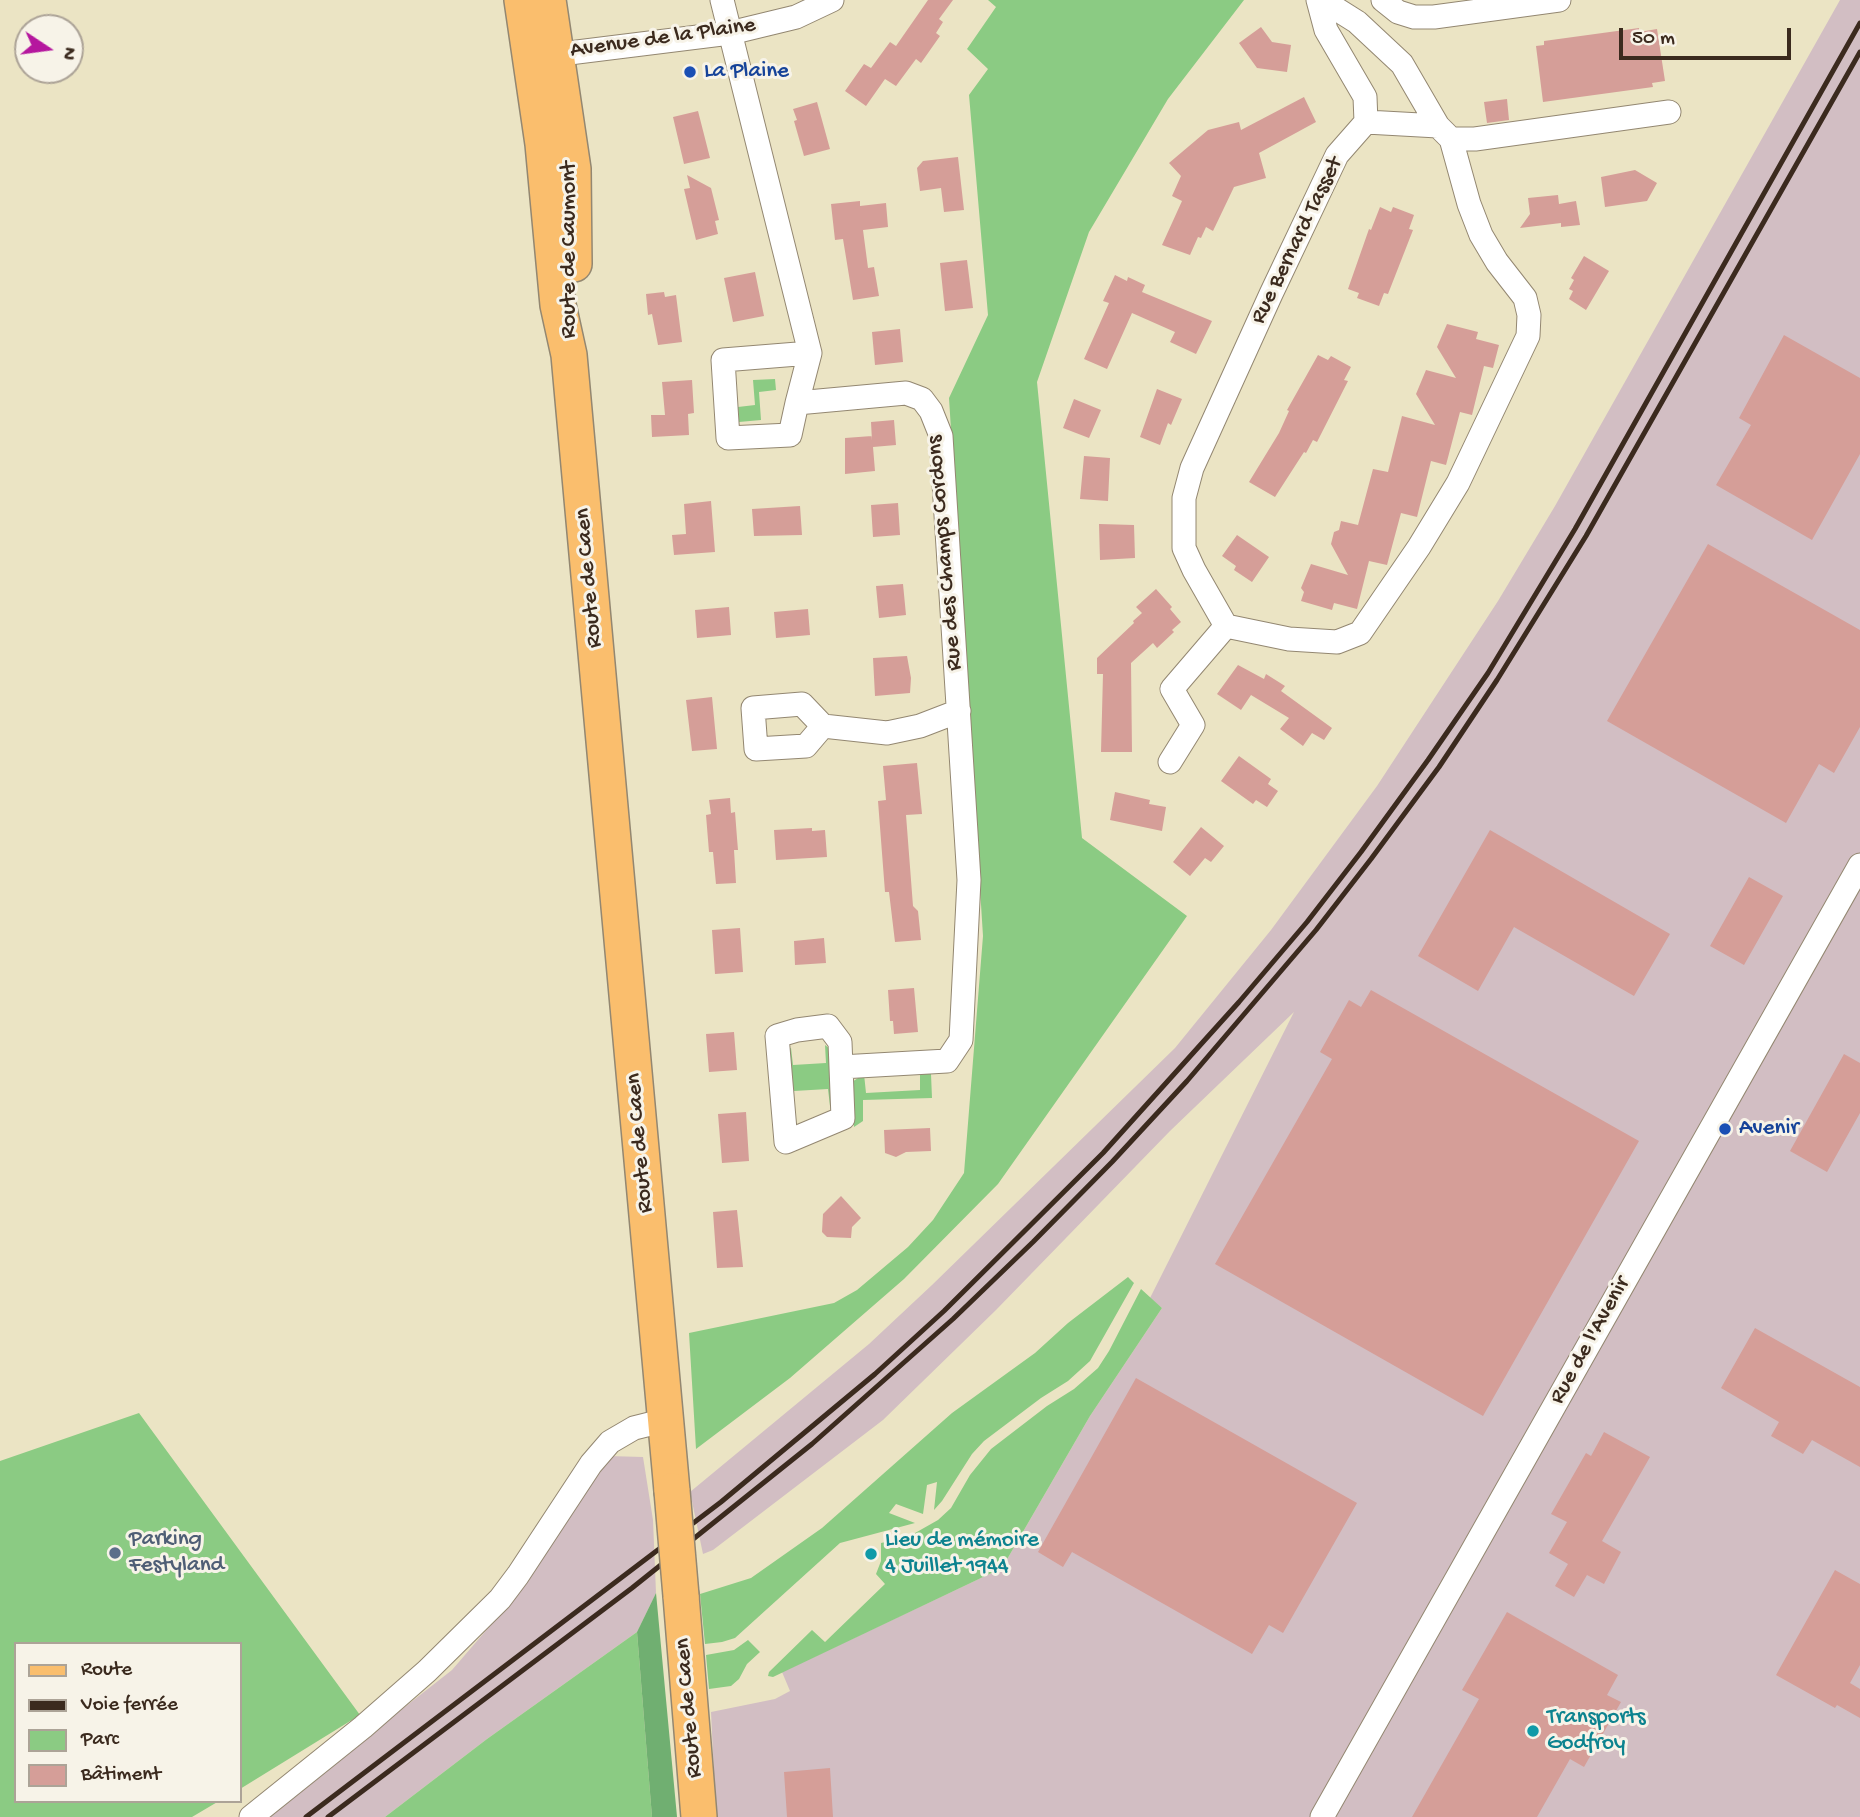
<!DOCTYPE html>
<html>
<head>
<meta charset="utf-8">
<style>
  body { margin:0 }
  #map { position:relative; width:1860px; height:1817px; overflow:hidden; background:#ebe4c4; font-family:"Gochi Hand",sans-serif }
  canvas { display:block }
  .legend { position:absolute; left:14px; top:1642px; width:228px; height:161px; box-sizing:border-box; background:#f7f3e8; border:2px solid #aca397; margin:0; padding:9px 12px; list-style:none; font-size:21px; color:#3b2a1e }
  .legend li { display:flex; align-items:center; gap:14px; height:35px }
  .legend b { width:35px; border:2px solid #aca397 }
  .north { position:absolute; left:14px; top:14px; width:70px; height:70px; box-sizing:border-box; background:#f7f3e8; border:2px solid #aca397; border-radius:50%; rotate:103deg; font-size:19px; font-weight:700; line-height:28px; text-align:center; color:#3b2a1e }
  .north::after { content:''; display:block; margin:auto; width:24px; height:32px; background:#b5179e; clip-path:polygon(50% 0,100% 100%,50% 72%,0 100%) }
  .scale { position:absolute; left:1619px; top:28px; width:172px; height:32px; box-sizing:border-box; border:4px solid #3b2a1e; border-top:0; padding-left:9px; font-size:21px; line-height:24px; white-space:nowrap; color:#3b2a1e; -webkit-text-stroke:5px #f7f3e8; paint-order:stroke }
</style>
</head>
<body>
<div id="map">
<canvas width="1860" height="1817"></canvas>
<ul class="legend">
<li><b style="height:9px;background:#fabe6d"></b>Route</li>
<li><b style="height:9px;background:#3b2a1e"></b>Voie ferrée</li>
<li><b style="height:19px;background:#8bcb83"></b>Parc</li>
<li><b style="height:19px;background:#d59e98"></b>Bâtiment</li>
</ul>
<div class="north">N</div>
<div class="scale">50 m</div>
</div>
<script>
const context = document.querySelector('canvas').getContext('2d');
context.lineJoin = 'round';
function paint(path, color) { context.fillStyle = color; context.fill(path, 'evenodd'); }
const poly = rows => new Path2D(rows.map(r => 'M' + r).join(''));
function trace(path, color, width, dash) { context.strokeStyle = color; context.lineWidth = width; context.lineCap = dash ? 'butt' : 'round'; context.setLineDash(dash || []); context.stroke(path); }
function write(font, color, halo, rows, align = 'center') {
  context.font = font + ' "Gochi Hand",sans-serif'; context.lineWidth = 6; context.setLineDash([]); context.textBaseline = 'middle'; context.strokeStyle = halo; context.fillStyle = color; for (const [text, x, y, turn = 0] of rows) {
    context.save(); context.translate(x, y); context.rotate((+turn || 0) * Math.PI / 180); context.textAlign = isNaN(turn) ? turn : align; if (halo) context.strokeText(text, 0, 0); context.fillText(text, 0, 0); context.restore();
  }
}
paint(poly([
  [1840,0,1860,0,1860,1817,716,1817,711,1712,775,1699,790,1691,782,1672,1002,1568,1090,1416,1162,1308,1150,1298,1294,1012,1170,1131,996,1310,883,1420,713,1550,703,1554,690,1492,869,1344,932,1285,1175,1048,1271,930,1377,786,1498,601,1555,506],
  [608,1456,643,1457,653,1520,656,1593,637,1632,487,1739,385,1817,253,1817,341,1757,452,1670,514,1598]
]), '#d2bec3');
paint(poly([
  [988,0,1244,0,1168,99,1089,232,1037,382,1082,838,1187,916,998,1184,904,1279,790,1378,696,1449,689,1333,834,1303,857,1290,908,1247,933,1220,964,1173,983,936,949,398,988,315,969,95,988,69,967,49,996,7],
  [775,379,776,390,759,392,761,420,739,422,738,407,755,405,753,380],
  [825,1045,830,1049,832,1104,830,1106,828,1089,794,1091,794,1108,788,1049,791,1048,793,1065,826,1063],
  [920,1071,931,1074,932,1098,863,1100,863,1121,854,1127,852,1082,864,1074,866,1093,920,1090],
  [1128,1277,1134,1283,1090,1361,1068,1381,1041,1398,984,1441,972,1454,942,1501,934,1510,937,1482,927,1485,923,1514,896,1504,889,1513,915,1523,840,1543,735,1638,722,1642,705,1644,700,1594,751,1578,822,1528,952,1413,1035,1353,1068,1323],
  [1141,1289,1162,1308,1090,1416,1002,1568,773,1677,768,1676,769,1672,812,1630,825,1642,885,1584,876,1574,881,1561,881,1543,908,1537,938,1520,951,1508,970,1475,991,1449,1047,1406,1074,1389,1098,1368,1109,1351],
  [139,1413,360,1715,240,1789,240,1644,16,1644,16,1801,219,1801,192,1817,0,1817,0,1461],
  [637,1632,652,1817,385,1817,487,1739],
  [748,1640,760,1652,747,1664,739,1679,731,1686,709,1689,706,1655,734,1650]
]), '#8bcb83');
paint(poly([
  [656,1593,677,1817,652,1817,637,1632]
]), '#70af71');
paint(poly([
  [928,0,953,0,939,19,943,22,936,33,940,36,921,63,916,59,896,86,885,79,866,106,845,91,864,64,871,68,890,42,896,46],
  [1261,27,1272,42,1291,45,1287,72,1257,68,1239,43],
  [1639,28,1639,32,1657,29,1665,81,1652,83,1653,87,1543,102,1536,46,1544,45,1544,41],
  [1304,97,1316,122,1259,153,1266,178,1234,187,1213,231,1206,227,1201,238,1198,237,1190,255,1162,245,1182,201,1172,196,1181,176,1169,163,1208,130,1239,122,1241,130],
  [1507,99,1509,120,1487,123,1484,102],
  [817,102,830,149,804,156,794,121,797,120,793,109],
  [698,111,710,158,684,164,673,117],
  [958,157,964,210,944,212,941,188,920,191,917,168,923,161],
  [1635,170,1657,183,1647,201,1605,207,1601,177],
  [687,175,711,188,719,220,715,221,718,234,696,240,684,189,690,188],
  [1558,195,1559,204,1576,201,1580,225,1561,227,1561,223,1520,228,1530,214,1528,198],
  [860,201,860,206,886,203,888,227,863,230,868,268,874,267,879,296,853,300,843,239,835,240,831,204],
  [1380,207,1391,212,1393,207,1414,215,1409,229,1413,230,1388,294,1384,293,1379,306,1357,298,1359,293,1348,289,1369,229,1371,230],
  [1584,256,1609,271,1586,310,1569,299,1573,291,1569,289,1574,280,1571,278],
  [967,260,973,308,945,311,940,263],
  [755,272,764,316,733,322,724,278],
  [1115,275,1127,281,1128,277,1145,285,1142,292,1212,321,1196,354,1170,342,1175,332,1132,313,1107,369,1084,359,1109,303,1103,301],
  [664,292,665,297,676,295,682,342,658,345,652,314,648,315,646,294],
  [1447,324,1478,332,1476,339,1499,345,1493,368,1484,366,1472,415,1460,412,1446,465,1431,461,1417,517,1401,513,1387,565,1369,561,1357,609,1334,603,1332,610,1301,601,1304,592,1301,588,1311,564,1348,575,1331,544,1334,532,1339,530,1341,521,1358,525,1373,469,1388,472,1402,416,1435,425,1416,394,1426,370,1456,378,1437,347],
  [900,329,903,362,875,365,872,332],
  [1784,335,1860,378,1860,454,1812,540,1716,485,1751,425,1739,418],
  [1318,355,1328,360,1331,356,1351,367,1344,380,1348,381,1317,442,1313,440,1306,453,1304,452,1275,497,1249,482,1279,433,1289,411,1287,410],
  [692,380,694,413,688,414,689,435,652,437,651,415,665,415,662,382],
  [1157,389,1182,399,1171,425,1168,423,1160,445,1140,437],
  [1074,399,1101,410,1089,438,1063,428],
  [894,420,896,445,873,447,875,471,845,474,845,438,872,436,872,441,871,422],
  [1084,456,1110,458,1108,501,1080,499],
  [711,501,715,552,674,555,672,535,686,534,684,504],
  [898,503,900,535,873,537,871,505],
  [800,506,802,535,754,536,752,509],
  [1099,524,1134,525,1135,558,1100,560],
  [1237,535,1269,557,1252,582,1234,570,1236,566,1222,556],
  [1708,544,1860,630,1860,727,1834,773,1819,764,1786,823,1607,721],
  [903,584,906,615,879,618,876,586],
  [1156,589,1172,607,1170,609,1181,622,1172,630,1174,632,1157,648,1153,643,1131,663,1132,752,1101,752,1103,674,1097,674,1097,658,1134,623,1133,621,1142,613,1136,607],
  [729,607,731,635,697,638,695,610],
  [808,609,810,635,776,638,774,612],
  [907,656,911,678,910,693,875,696,873,658],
  [1238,665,1264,679,1266,674,1285,686,1281,691,1332,728,1324,740,1312,733,1303,746,1280,729,1289,718,1251,695,1241,710,1217,694],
  [712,697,717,749,692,751,686,700],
  [1239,756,1271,779,1268,784,1278,791,1267,807,1256,800,1253,804,1221,781],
  [917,763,922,814,906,815,913,906,918,911,921,940,895,942,889,892,885,892,878,801,886,800,883,766],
  [1115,792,1150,800,1149,804,1166,807,1162,831,1110,820],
  [730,798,731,813,735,812,737,838,738,850,734,850,736,883,716,884,713,852,709,852,706,815,711,814,709,800],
  [1201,827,1224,846,1211,862,1205,858,1190,876,1173,862],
  [812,828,812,831,825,830,827,857,776,860,774,830],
  [1490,830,1670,934,1634,996,1514,927,1478,991,1418,956],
  [1749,877,1783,896,1744,965,1710,946],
  [740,928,743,972,715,974,712,930],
  [824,938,826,963,795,965,794,941],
  [914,988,918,1032,894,1034,893,1021,890,1021,888,990],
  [1371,990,1639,1141,1483,1416,1215,1264,1332,1059,1320,1052,1349,1000,1361,1007],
  [734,1032,737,1070,709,1072,706,1034],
  [1844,1054,1860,1063,1860,1113,1827,1172,1790,1151],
  [746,1112,749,1161,722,1163,718,1114],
  [930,1128,931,1151,906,1152,896,1157,885,1153,884,1130],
  [841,1196,861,1218,852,1227,851,1238,827,1237,822,1232,823,1214],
  [737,1210,743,1267,717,1268,713,1212],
  [1755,1328,1860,1387,1860,1467,1812,1440,1803,1454,1771,1436,1779,1422,1721,1388],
  [1136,1378,1357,1503,1283,1633,1269,1625,1252,1654,1072,1552,1063,1567,1038,1552],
  [1604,1432,1650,1457,1602,1541,1621,1552,1604,1584,1587,1575,1574,1597,1555,1586,1568,1564,1549,1553,1567,1522,1551,1514,1586,1453,1591,1456],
  [1835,1570,1860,1584,1860,1665,1850,1683,1860,1689,1860,1718,1837,1705,1835,1708,1776,1675],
  [1507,1612,1618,1675,1607,1695,1621,1702,1584,1767,1570,1759,1537,1817,1412,1817,1479,1699,1462,1690],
  [830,1768,833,1817,787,1817,784,1772]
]), '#d59e98');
const street = poly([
  [722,0,810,353,797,403,906,393,922,399,931,411,941,436,969,880,961,1040,947,1061,841,1067],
  [1318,0,1326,30,1365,97,1366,122],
  [1322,0,1357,22,1402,64,1438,126,1451,139,1469,204,1481,235,1497,262,1525,298,1529,315,1528,336,1458,483,1419,547,1360,633,1337,642,1289,639,1226,626,1194,570,1184,548,1184,498,1192,468,1271,294,1337,155,1366,122,1438,126],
  [1383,0,1398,12,1414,17,1434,17,1559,0],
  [545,56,730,33,796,17,832,0],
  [1451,139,1475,139,1669,112],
  [797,403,790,435,728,438,723,360,810,353],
  [823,726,802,704,753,708,756,749,806,746,823,726,887,733,920,726,959,711],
  [1170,762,1193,725,1172,689,1226,626],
  [828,1026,840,1042,843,1118,786,1142,777,1036,797,1030,828,1026],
  [251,1817,363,1727,427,1671,500,1599,518,1575,591,1464,610,1442,634,1428,666,1420],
  [1322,1817,1860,865]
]);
const primary = poly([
  [522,0,543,144,558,305,569,355,672,1491],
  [548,0,573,169,574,264],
  [681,1596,699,1817]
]);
trace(street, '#938771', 25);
trace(primary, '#938771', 38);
trace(street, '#fff', 23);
trace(primary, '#fabe6d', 35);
trace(poly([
  [306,1817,721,1502,875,1374,944,1311,1103,1153,1239,1002,1307,922,1361,852,1428,760,1488,673,1575,529,1860,23],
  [328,1817,632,1588,812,1444,953,1319,1033,1242,1112,1162,1187,1081,1316,930,1371,859,1439,767,1497,680,1586,536,1860,52]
]), '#3b2a1e', 5);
const primaryBridge = poly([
  [672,1491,681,1596]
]);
trace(primaryBridge, '#938771', 38, []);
trace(primaryBridge, '#fabe6d', 35);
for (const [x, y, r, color] of [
  [690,72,7,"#1a4fb4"],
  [1725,1129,7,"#1a4fb4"],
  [115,1553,7,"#5c6f8a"],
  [871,1554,7,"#0f9aa8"],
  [1533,1731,7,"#0f9aa8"]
]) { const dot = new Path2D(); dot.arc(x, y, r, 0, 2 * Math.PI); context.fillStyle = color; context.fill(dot); trace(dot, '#f7f3e8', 2.5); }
write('23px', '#3b2a1e', '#f7f3e8', [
  ["Avenue de la Plaine",663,39,-8],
  ["Rue Bernard Tasset",1298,241,-64],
  ["Route de Caumont",570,250,-90],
  ["Rue des Champs Cordons",946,553,-95],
  ["Route de Caen",590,578,-95],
  ["Route de Caen",641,1143,-95],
  ["Rue de l'Avenir",1591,1341,-61],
  ["Route de Caen",690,1708,-95]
]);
write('23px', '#164399', '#f7f3e8', [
  ["La Plaine",704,72],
  ["Avenir",1739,1129]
], 'left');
write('23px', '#4e5e75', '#f7f3e8', [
  ["Parking",129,1540],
  ["Festyland",129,1566]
], 'left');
write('23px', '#0d838f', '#f7f3e8', [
  ["Lieu de mémoire",885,1541],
  ["4 Juillet 1944",885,1567],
  ["Transports",1547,1718],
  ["Godfroy",1547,1744]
], 'left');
</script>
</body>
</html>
